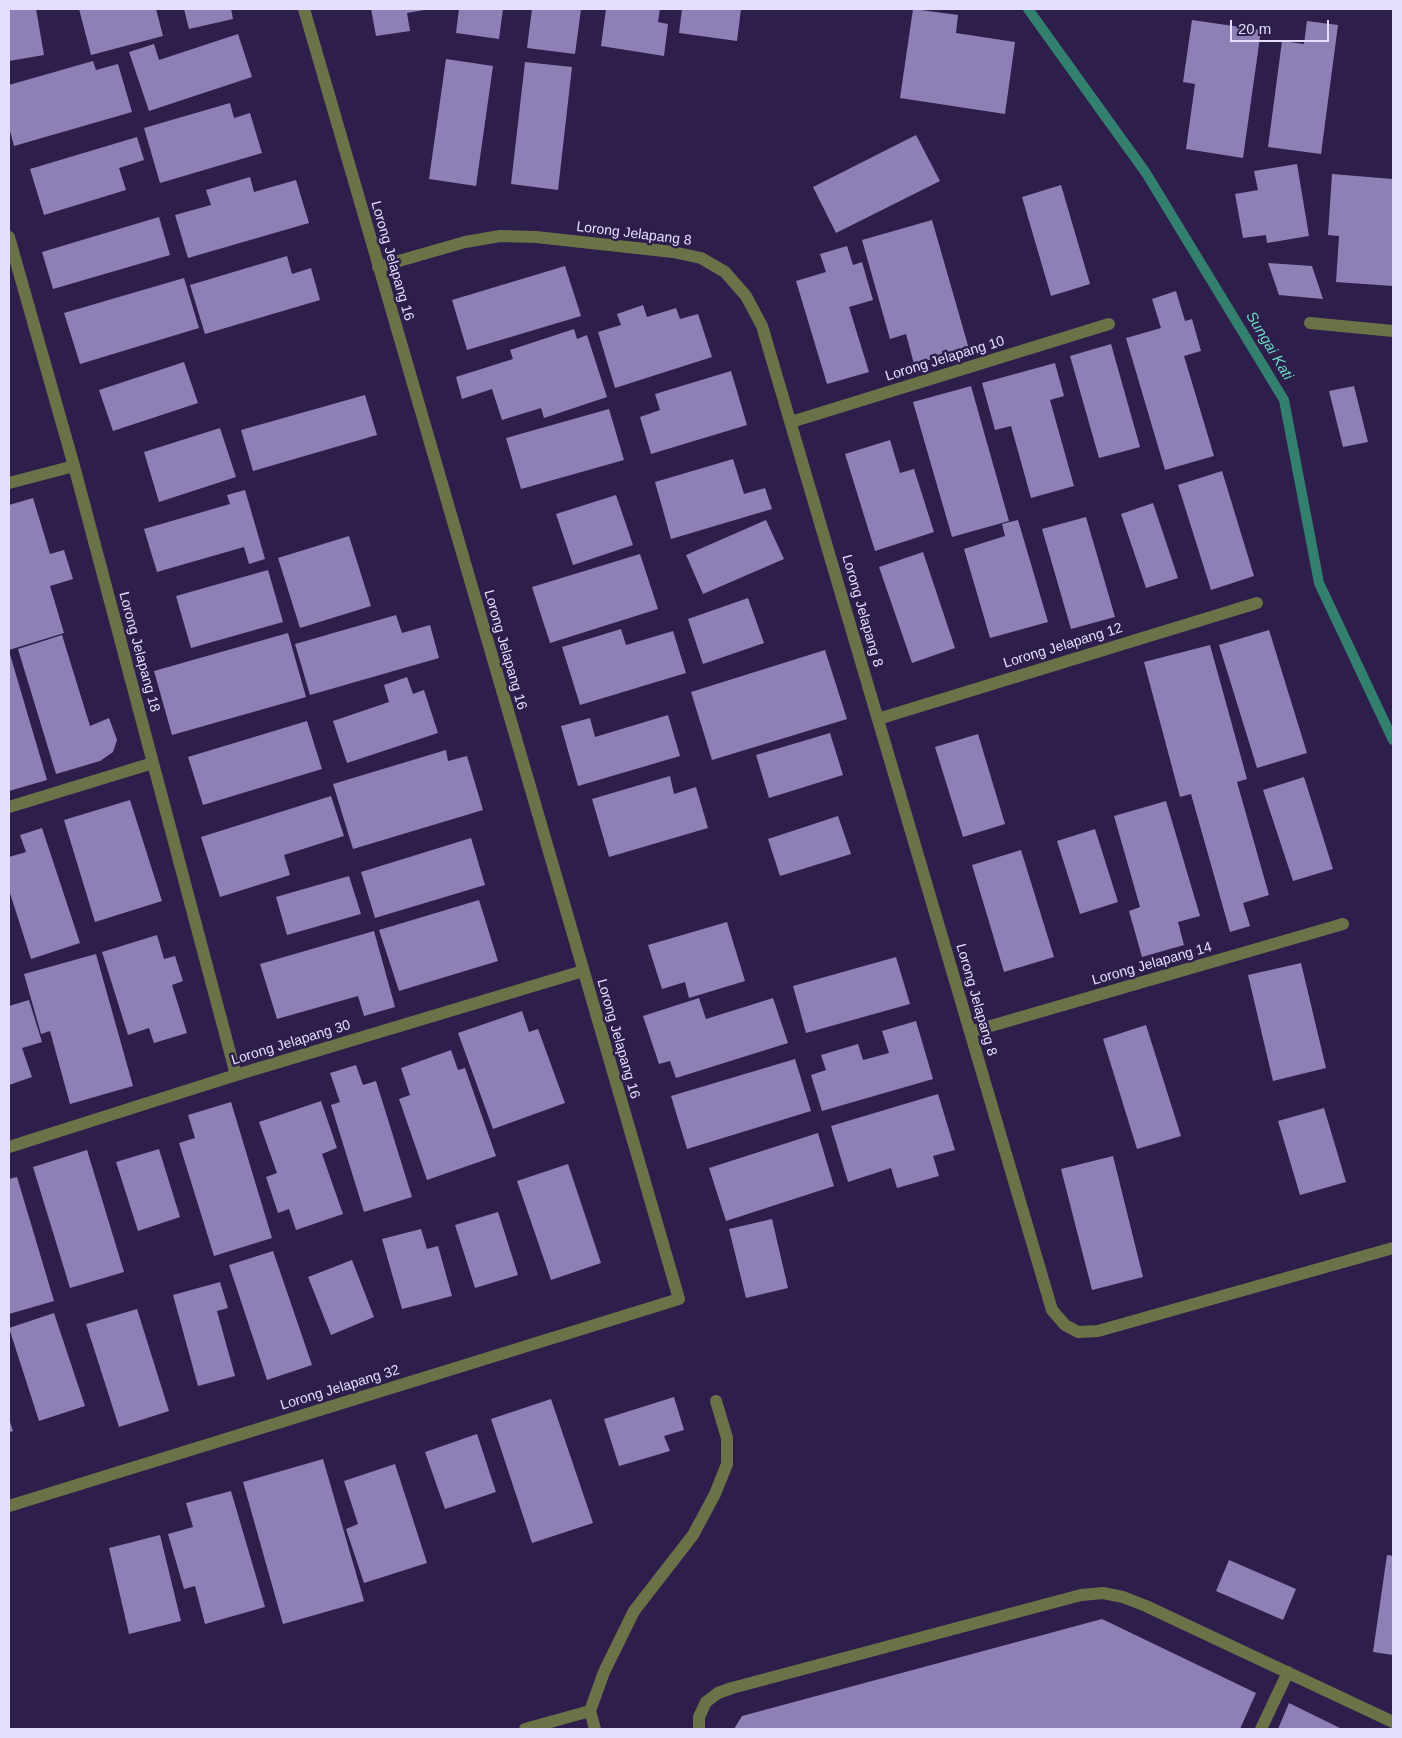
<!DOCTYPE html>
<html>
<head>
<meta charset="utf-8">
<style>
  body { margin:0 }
  #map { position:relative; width:1402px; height:1738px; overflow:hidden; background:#2d1e4c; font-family:Helvetica,sans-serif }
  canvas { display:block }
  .frame { position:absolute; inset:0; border:10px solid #e5defd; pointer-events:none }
  .scale { position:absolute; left:1230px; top:20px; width:99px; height:22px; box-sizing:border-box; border:2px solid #e5defd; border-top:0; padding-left:6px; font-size:15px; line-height:18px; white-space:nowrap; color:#e5defd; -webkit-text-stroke:4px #2d1e4c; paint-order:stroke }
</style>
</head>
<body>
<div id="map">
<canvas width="1402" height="1738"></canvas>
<div class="frame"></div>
<div class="scale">20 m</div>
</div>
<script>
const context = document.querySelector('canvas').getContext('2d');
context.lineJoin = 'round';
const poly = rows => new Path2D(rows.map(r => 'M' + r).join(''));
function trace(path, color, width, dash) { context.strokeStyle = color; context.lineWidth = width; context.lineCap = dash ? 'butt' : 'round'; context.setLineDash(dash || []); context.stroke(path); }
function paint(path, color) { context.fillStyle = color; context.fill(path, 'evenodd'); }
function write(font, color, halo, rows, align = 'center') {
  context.font = font + ' Helvetica,sans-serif'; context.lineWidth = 5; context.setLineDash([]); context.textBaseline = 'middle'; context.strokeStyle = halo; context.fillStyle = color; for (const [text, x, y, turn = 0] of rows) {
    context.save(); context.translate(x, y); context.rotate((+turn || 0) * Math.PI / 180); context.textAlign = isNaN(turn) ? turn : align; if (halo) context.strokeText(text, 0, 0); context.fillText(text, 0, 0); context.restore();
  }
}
trace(poly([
  [1028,9,1146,173,1284,400,1319,583,1393,740]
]), '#34806f', 10);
paint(poly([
  [9,9,36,9,44,55,9,61],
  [79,9,156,9,163,36,91,55],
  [184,9,231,9,233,19,189,29],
  [371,9,423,9,424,10,407,13,410,31,376,36],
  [459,9,503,9,499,39,456,33],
  [532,9,581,9,575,54,527,48],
  [606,9,660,9,658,22,668,24,664,56,601,46],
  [682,9,741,9,737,41,679,33],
  [913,9,958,15,956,33,1015,42,1005,114,900,98],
  [1192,20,1261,30,1243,158,1186,149,1195,84,1183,82],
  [1307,21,1338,25,1321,154,1268,147,1282,41,1304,44],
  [238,34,252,77,149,111,129,52,154,44,159,60],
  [446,59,493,66,476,186,429,179],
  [93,61,96,70,118,64,132,112,14,146,9,127,9,85],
  [525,62,572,67,558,190,511,184],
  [230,103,234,118,250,113,262,153,160,183,144,128],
  [916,135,940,181,836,233,813,187],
  [137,137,144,160,119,168,126,190,44,215,30,169],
  [1297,164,1309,236,1267,243,1266,235,1243,238,1235,194,1258,190,1254,171],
  [1332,174,1393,179,1393,286,1336,282,1339,236,1328,235],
  [250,177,254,192,296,180,309,223,188,258,175,215,211,205,206,190],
  [1061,185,1090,284,1051,296,1022,197],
  [159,217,170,255,53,289,42,252],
  [932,220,969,349,914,364,906,334,890,339,862,240],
  [847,246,853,265,862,262,873,300,849,307,869,372,827,384,796,281,826,272,820,254],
  [287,256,292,274,311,268,320,300,205,334,190,285],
  [1268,263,1312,266,1323,299,1279,295],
  [565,266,581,316,467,350,452,300],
  [184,278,199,328,80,364,64,313],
  [1176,291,1185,321,1192,319,1201,351,1184,356,1214,456,1165,470,1126,338,1161,328,1152,299],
  [643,305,647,317,676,308,680,319,698,314,712,357,615,388,598,332,621,325,617,314],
  [574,329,577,339,587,335,607,397,544,418,541,408,502,420,492,389,462,399,456,377,513,359,510,350],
  [1111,344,1140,447,1099,458,1070,356],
  [184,362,198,403,113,431,99,390],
  [1055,363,1064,396,1050,400,1074,486,1031,498,1011,426,995,430,982,383],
  [731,371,747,425,651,454,640,417,660,410,655,394],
  [971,386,1009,521,952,537,913,402],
  [1354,386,1368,442,1343,447,1329,391],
  [365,395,377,435,253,471,241,430],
  [609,409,624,460,521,489,506,438],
  [220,428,236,477,159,502,144,452],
  [890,440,900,473,914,469,934,532,875,551,845,454],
  [733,459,744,494,765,488,772,509,671,539,655,482],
  [1222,471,1254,576,1211,590,1178,485],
  [245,490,265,559,249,564,244,547,157,572,144,529,230,504,227,495],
  [616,495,633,545,573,565,556,514],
  [33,498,50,554,64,550,73,579,50,586,64,633,9,650,9,505],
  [1153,503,1178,578,1146,588,1121,514],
  [1086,517,1115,617,1071,629,1042,529],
  [766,520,784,559,703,594,686,555],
  [1018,520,1048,622,990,638,964,549,1005,536,1002,524],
  [349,536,371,606,300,628,278,558],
  [923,552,955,648,912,663,879,567],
  [640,554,658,609,550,643,532,587],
  [268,570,283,622,191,648,176,596],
  [748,598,764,643,703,664,688,619],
  [396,615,402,633,430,625,439,658,310,695,295,644],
  [621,629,626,645,673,631,686,673,580,705,562,647],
  [1269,630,1307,753,1257,768,1219,645],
  [288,633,306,697,172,735,154,671],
  [62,635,90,726,109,718,117,740,113,752,100,761,56,774,18,649],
  [1210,645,1247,779,1237,782,1269,895,1243,903,1250,926,1230,932,1191,794,1180,797,1144,662],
  [825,650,847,719,712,760,691,692],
  [9,651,47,780,9,791],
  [407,677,413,694,424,690,438,733,347,763,333,721,389,702,384,685],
  [668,715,680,756,578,786,561,726,590,718,595,737],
  [307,721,322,769,203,805,188,757],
  [830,733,843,775,769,798,756,755],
  [978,734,1005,824,963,837,935,747],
  [446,750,448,761,467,756,483,810,353,849,333,784],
  [670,776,674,794,696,787,708,828,609,857,592,799],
  [1304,777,1333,869,1293,881,1263,790],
  [331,796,344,836,284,855,290,875,220,897,201,837],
  [130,800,162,901,95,922,64,820],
  [1166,801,1200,916,1178,922,1184,945,1142,957,1129,911,1140,907,1114,816],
  [838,816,851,854,780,876,768,839],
  [42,828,80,943,31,959,9,890,9,857,26,852,20,835],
  [1095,829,1118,902,1080,914,1057,841],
  [471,838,485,885,375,918,361,872],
  [1021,850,1054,957,1004,972,972,865],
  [349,876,361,914,287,935,276,897],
  [479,900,498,961,399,991,379,930],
  [727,922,745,981,689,998,685,982,662,989,648,945],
  [374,931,395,1007,364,1016,358,996,277,1019,260,964],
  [157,935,164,959,175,956,183,981,172,985,187,1033,154,1043,149,1028,128,1035,102,952],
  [96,954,133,1086,70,1104,50,1031,41,1034,24,974],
  [896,957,910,1004,806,1033,793,986],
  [1301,963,1326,1068,1273,1081,1248,975],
  [699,998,706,1019,773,998,788,1043,676,1078,670,1061,659,1064,643,1016],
  [29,1000,42,1042,22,1048,32,1077,9,1085,9,1006],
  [522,1011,529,1032,538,1029,565,1103,493,1129,458,1033],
  [916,1021,933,1079,822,1111,811,1075,826,1070,821,1055,858,1044,863,1060,889,1053,882,1031],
  [1146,1025,1181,1136,1137,1149,1103,1039],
  [451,1050,458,1070,465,1068,496,1156,427,1180,399,1099,410,1095,401,1068],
  [795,1059,811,1111,687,1149,671,1096],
  [356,1065,363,1085,376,1081,412,1197,364,1212,331,1105,340,1102,330,1073],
  [938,1094,955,1150,933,1156,939,1176,897,1188,891,1168,848,1182,831,1126],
  [321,1101,337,1148,322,1154,343,1214,296,1230,289,1209,278,1213,266,1177,277,1173,259,1122],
  [231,1102,272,1238,214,1256,179,1143,195,1138,188,1115],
  [1324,1108,1346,1182,1300,1195,1278,1121],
  [818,1133,834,1186,726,1221,709,1168],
  [159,1149,180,1217,138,1231,116,1162],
  [87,1150,124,1272,70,1288,33,1167],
  [1113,1156,1143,1277,1092,1290,1061,1169],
  [568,1164,601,1263,551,1280,517,1181],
  [17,1177,54,1301,9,1314,9,1179],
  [498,1212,518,1275,475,1288,455,1225],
  [772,1219,788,1288,746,1298,729,1229],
  [421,1229,427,1249,438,1246,452,1296,402,1309,382,1239],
  [273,1251,312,1365,267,1380,229,1265],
  [352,1260,374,1317,331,1335,308,1277],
  [220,1282,228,1308,217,1311,235,1376,198,1386,173,1295],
  [137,1309,169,1411,119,1427,86,1324],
  [54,1313,85,1406,39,1421,9,1328],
  [674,1397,684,1430,664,1436,670,1451,619,1466,604,1419],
  [551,1399,593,1523,532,1543,491,1419],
  [9,1419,13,1431,9,1432],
  [477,1434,496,1492,445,1509,425,1452],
  [323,1459,364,1601,283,1624,243,1482],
  [395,1464,427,1563,364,1583,346,1529,358,1524,344,1481],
  [231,1491,265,1607,205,1624,195,1586,184,1589,168,1534,193,1527,186,1503],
  [160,1535,181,1621,129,1634,109,1548],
  [1387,1555,1393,1556,1393,1655,1373,1652],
  [1229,1560,1296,1589,1283,1620,1216,1591],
  [1102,1619,1256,1693,1240,1729,734,1729,742,1716],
  [1289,1703,1342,1729,1278,1729]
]), '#8e80b5');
trace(poly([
  [9,237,74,466,236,1075],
  [378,267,465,242,500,236,536,237,673,252,701,258,725,272,746,296,762,326,1052,1310,1065,1325,1078,1332,1098,1331,1393,1248],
  [1310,323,1393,331],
  [791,422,1109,324],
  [9,483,74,466],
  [878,719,1257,603],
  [9,807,153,763],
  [970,1032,1343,924],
  [9,1147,236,1075,583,971],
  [9,1506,679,1299,304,9],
  [525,1729,590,1711],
  [595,1729,590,1711,604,1672,634,1611,693,1535,715,1494,727,1464,727,1438,716,1401],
  [699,1729,699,1717,706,1702,718,1693,732,1688,1081,1595,1103,1593,1123,1597,1146,1606,1393,1722],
  [1261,1729,1288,1672]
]), '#6b7247', 12);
write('14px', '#e5defd', '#2d1e4c', [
  ["Lorong Jelapang 8",634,234,7],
  ["Lorong Jelapang 16",392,261,74],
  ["Lorong Jelapang 10",945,359,-17],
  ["Lorong Jelapang 8",862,611,74],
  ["Lorong Jelapang 12",1063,646,-17],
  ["Lorong Jelapang 16",505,650,74],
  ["Lorong Jelapang 18",139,652,75],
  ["Lorong Jelapang 14",1152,964,-16],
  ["Lorong Jelapang 8",976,1000,74],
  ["Lorong Jelapang 16",618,1039,74],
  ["Lorong Jelapang 30",291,1043,-17],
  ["Lorong Jelapang 32",340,1388,-17]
]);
write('italic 15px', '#6adabf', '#2d1e4c', [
  ["Sungai Kati",1269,346,59]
]);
</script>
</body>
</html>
